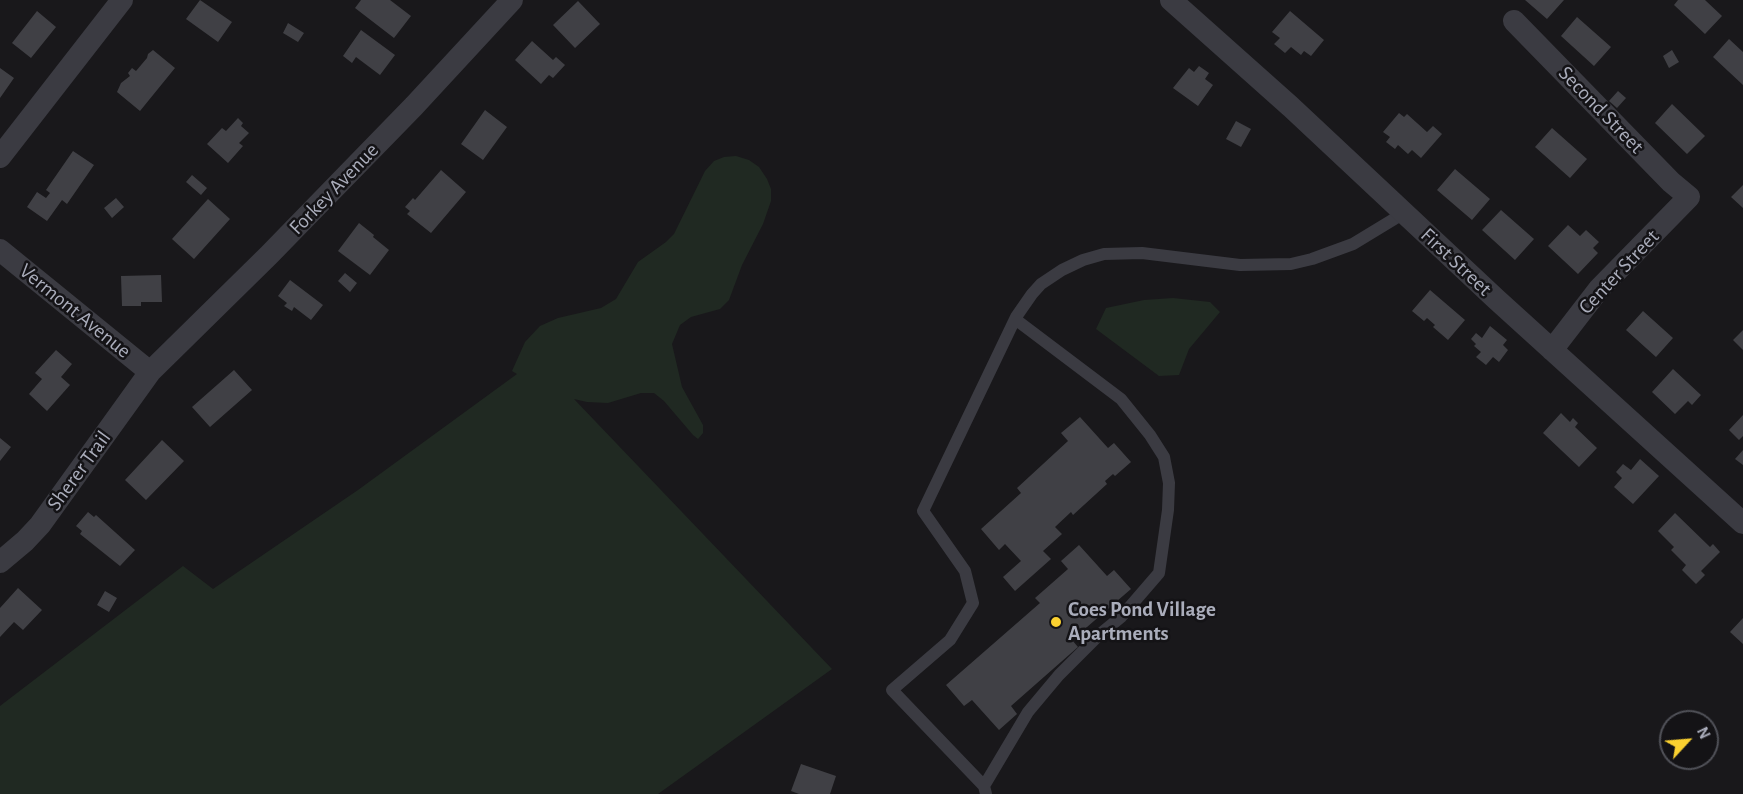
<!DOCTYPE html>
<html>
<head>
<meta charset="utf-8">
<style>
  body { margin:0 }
  #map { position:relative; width:1743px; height:794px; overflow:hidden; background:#19181b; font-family:"Alegreya Sans",sans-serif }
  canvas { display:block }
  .north { position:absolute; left:1659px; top:710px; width:60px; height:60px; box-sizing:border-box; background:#141316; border:2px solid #505158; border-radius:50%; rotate:64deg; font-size:16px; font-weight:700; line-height:24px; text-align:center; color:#aaadbb }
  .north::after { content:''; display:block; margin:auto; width:21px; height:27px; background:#fbd130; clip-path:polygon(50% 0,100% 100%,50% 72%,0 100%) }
</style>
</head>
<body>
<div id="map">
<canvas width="1743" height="794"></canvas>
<div class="north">N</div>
</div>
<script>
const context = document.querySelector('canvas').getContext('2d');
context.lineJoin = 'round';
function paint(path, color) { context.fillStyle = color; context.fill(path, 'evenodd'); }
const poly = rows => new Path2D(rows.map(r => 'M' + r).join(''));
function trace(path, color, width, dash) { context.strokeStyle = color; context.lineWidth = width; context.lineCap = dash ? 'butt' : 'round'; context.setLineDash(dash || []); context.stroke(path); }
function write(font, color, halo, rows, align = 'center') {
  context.font = font + ' "Alegreya Sans",sans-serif'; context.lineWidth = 5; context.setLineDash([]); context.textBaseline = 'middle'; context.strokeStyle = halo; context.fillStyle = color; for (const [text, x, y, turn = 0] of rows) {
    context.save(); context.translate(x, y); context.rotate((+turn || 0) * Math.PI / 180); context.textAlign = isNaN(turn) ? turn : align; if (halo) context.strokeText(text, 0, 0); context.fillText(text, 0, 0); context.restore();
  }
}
paint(poly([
  [736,156,749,160,759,167,767,179,771,189,771,201,763,224,742,265,729,300,720,309,691,317,680,325,672,344,682,387,703,425,703,433,698,439,693,435,664,401,654,393,641,393,608,403,587,402,574,399,832,669,658,794,0,794,0,706,183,566,213,589,358,490,517,374,512,371,525,342,540,326,558,318,601,308,616,299,638,262,666,242,674,234,705,171,714,161,724,157],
  [1173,298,1210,302,1220,312,1189,349,1179,375,1159,376,1096,329,1106,308,1144,300]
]), '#202922');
paint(poly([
  [200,0,232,22,218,42,186,19],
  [361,0,390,0,411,16,394,38,355,8],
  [1525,0,1564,0,1547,19],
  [1678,0,1705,0,1722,16,1705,34,1674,5],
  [578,1,600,24,575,48,553,25],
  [37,11,56,27,31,58,12,43],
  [1290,11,1324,40,1311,56,1304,51,1301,55,1291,47,1285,53,1274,44,1280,38,1272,32],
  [1577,17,1611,47,1594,66,1561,36],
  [288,23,304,33,298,42,283,33],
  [361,30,395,55,380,75,356,57,352,63,343,56],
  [1729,39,1743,52,1743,85,1713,57],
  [532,41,553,60,556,57,565,65,553,78,549,75,541,84,515,60],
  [153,50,175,68,140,111,117,92,121,83,130,76,128,73,132,68,136,71,147,58,148,54],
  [1672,50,1679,62,1669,68,1663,56],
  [1199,66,1209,73,1205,79,1213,85,1198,106,1173,88,1189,68,1194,72],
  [0,68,14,78,0,98],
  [1618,91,1626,98,1617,108,1609,101],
  [1672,104,1705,136,1687,154,1655,123],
  [485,110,507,127,483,160,461,144],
  [1399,113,1404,117,1407,114,1427,132,1433,126,1442,134,1421,158,1412,150,1408,154,1398,145,1395,149,1386,142,1390,137,1383,132],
  [238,118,243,123,241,126,249,133,239,143,243,146,228,163,207,144,222,128,226,131],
  [1236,121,1251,129,1241,147,1226,139],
  [1552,128,1587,159,1570,178,1535,147],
  [73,151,94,165,67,204,62,200,47,221,27,207,37,192,46,198,50,193,46,190],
  [1455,169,1490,199,1472,220,1437,190],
  [441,170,466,192,431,233,407,214,410,211,405,207,413,198,415,200],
  [192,175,207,188,201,195,186,182],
  [1743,185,1743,208,1731,197],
  [116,198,124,207,112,218,104,208],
  [208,199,230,219,194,259,172,239],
  [1501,210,1534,239,1515,260,1482,230],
  [359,223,374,235,373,237,389,250,370,275,338,251],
  [1568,225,1580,236,1586,230,1599,242,1593,248,1598,253,1578,274,1548,246],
  [345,273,357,283,350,292,338,281],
  [161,275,162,302,141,302,141,306,122,306,121,276],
  [290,280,323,305,311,320,294,307,292,311,284,306,287,303,278,296],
  [1430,290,1465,320,1448,340,1433,327,1435,325,1427,318,1424,321,1412,311],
  [1643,311,1673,338,1656,357,1626,330],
  [1490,326,1507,340,1503,345,1508,350,1499,362,1493,357,1486,365,1476,357,1481,352,1474,346,1476,344,1471,339,1476,333,1482,338],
  [1743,330,1743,350,1733,340],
  [56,350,72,364,61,377,70,385,47,411,29,394,42,379,35,373],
  [1673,369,1701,395,1692,405,1688,401,1675,414,1652,392],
  [234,370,252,390,210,427,192,407],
  [1561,413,1570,422,1573,418,1578,423,1575,427,1597,448,1579,467,1543,433],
  [1743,415,1743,436,1739,440,1729,430],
  [1080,417,1108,448,1114,443,1131,462,1115,476,1113,474,1105,481,1107,484,1073,515,1071,512,1055,527,1062,534,1043,551,1051,559,1015,591,1003,577,1021,561,1005,544,999,550,981,529,1021,493,1017,488,1068,441,1061,433],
  [0,438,11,447,0,461],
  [162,440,184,461,146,500,125,480],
  [1743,450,1743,465,1735,459],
  [1640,459,1659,476,1633,504,1614,487,1622,478,1616,472,1623,464,1631,470],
  [88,512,94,517,96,515,135,550,120,566,80,534,82,531,76,526],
  [1675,513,1710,547,1713,544,1720,552,1701,571,1705,575,1696,584,1682,570,1686,565,1671,550,1674,547,1658,531],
  [1079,545,1107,576,1114,570,1131,589,1072,640,1078,647,1011,706,1017,714,999,730,972,700,964,706,946,685,1040,603,1035,598,1068,569,1061,561],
  [18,588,42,610,23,630,14,622,0,637,0,608],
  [105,591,117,598,109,612,97,605],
  [1743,618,1743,644,1730,632],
  [801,764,836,776,830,794,799,794,791,791]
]), '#404045');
trace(poly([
  [984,786,1028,712,1059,675,1099,635,1121,617,1159,573,1168,510,1169,483,1164,457,1150,435,1121,399,1015,319],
  [986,794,984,786,892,690,950,640,973,603,965,571,923,511,1016,317,1032,294,1041,284,1062,270,1083,260,1104,254,1142,253,1240,265,1291,264,1312,259,1353,244,1404,213]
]), '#3b3b42', 12);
trace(poly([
  [1171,0,1291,107,1496,299,1743,523],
  [1514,21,1671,182,1689,197,1599,289,1552,350],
  [0,157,122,0],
  [0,250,150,372],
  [0,562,25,541,40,525,150,372,269,255,414,106,512,0]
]), '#3b3b42', 22);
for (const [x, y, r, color] of [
  [1056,622,6,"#fbd130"]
]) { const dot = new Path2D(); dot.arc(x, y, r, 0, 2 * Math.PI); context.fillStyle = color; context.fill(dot); trace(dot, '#141316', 2); }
write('21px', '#aaadbb', '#141316', [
  ["Second Street",1601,110,46],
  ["Forkey Avenue",334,189,-46],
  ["First Street",1456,262,43],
  ["Center Street",1619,272,-47],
  ["Vermont Avenue",75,311,39],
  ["Sherer Trail",79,471,-54]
]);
write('bold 21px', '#aaadbb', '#141316', [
  ["Coes Pond Village",1068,610],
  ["Apartments",1068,634]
], 'left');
</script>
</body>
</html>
